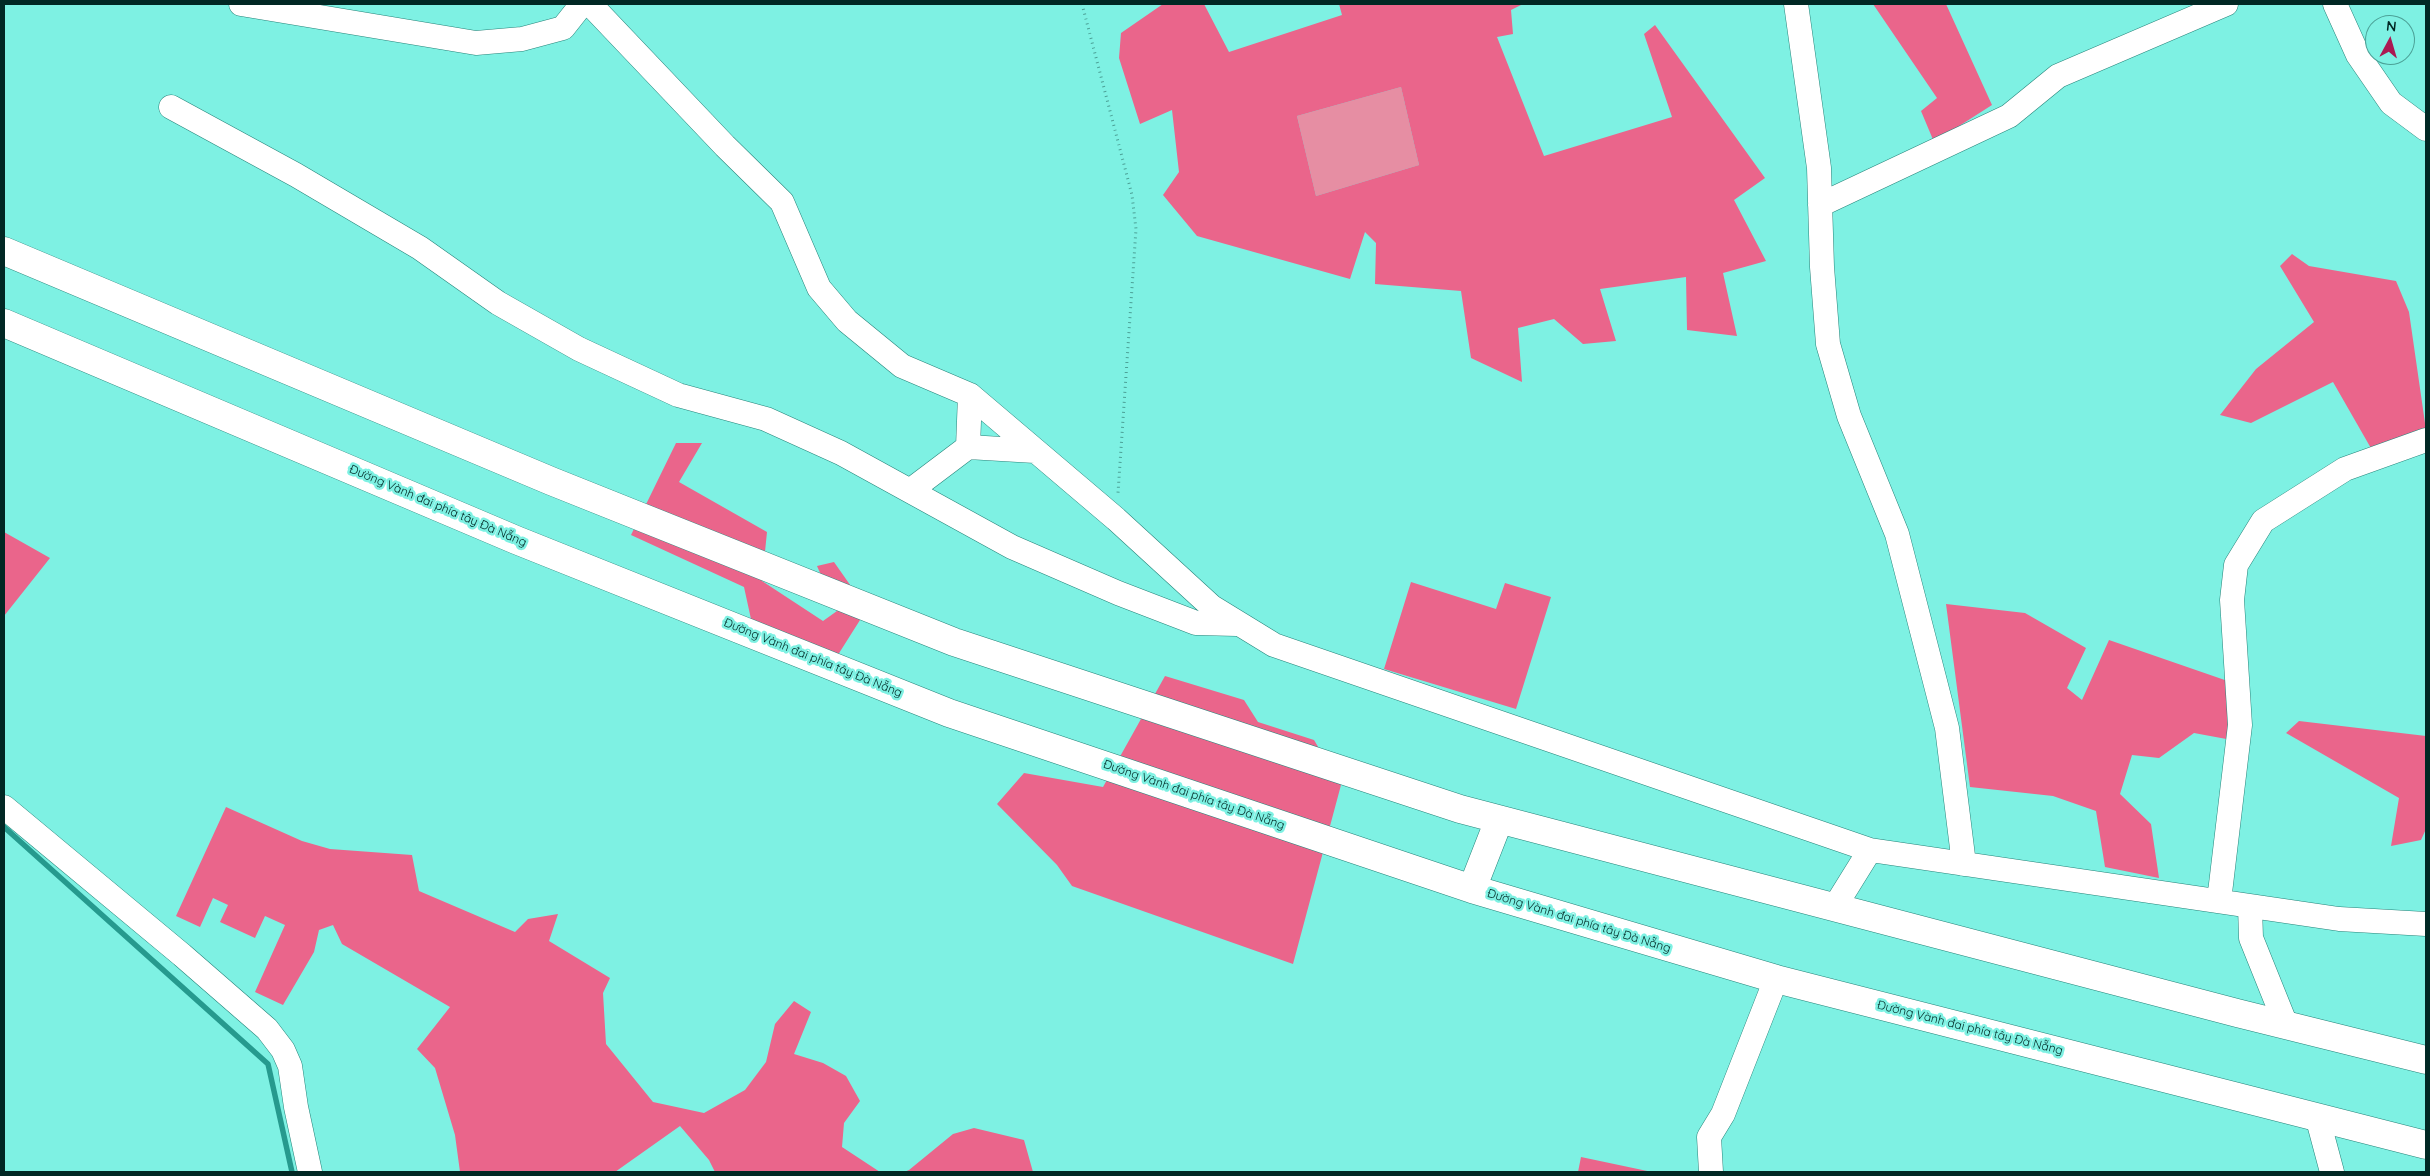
<!DOCTYPE html>
<html>
<head>
<meta charset="utf-8">
<style>
  body { margin:0 }
  #map { position:relative; width:2430px; height:1176px; overflow:hidden; background:#7ef1e3; font-family:Quicksand,sans-serif }
  canvas { display:block }
  .frame { position:absolute; inset:0; border:5px solid #012824; pointer-events:none }
  .north { position:absolute; left:2365px; top:15px; width:50px; height:50px; box-sizing:border-box; background:#7ef1e3; border:1px solid #4ca197; border-radius:50%; rotate:6deg; font-size:14px; font-weight:700; line-height:20px; text-align:center; color:#012824 }
  .north::after { content:''; display:block; margin:auto; width:18px; height:22px; background:#ab1a52; clip-path:polygon(50% 0,100% 100%,50% 72%,0 100%) }
</style>
</head>
<body>
<div id="map">
<canvas width="2430" height="1176"></canvas>
<div class="frame"></div>
<div class="north">N</div>
</div>
<script>
const context = document.querySelector('canvas').getContext('2d');
context.lineJoin = 'round';
function paint(path, color) { context.fillStyle = color; context.fill(path, 'evenodd'); }
const poly = rows => new Path2D(rows.map(r => 'M' + r).join(''));
function trace(path, color, width, dash) { context.strokeStyle = color; context.lineWidth = width; context.lineCap = dash ? 'butt' : 'round'; context.setLineDash(dash || []); context.stroke(path); }
function write(font, color, halo, rows, align = 'center') {
  context.font = font + ' Quicksand,sans-serif'; context.lineWidth = 5; context.setLineDash([]); context.textBaseline = 'middle'; context.strokeStyle = halo; context.fillStyle = color; for (const [text, x, y, turn = 0] of rows) {
    context.save(); context.translate(x, y); context.rotate((+turn || 0) * Math.PI / 180); context.textAlign = isNaN(turn) ? turn : align; if (halo) context.strokeText(text, 0, 0); context.fillText(text, 0, 0); context.restore();
  }
}
paint(poly([
  [1401,87,1419,165,1316,196,1297,116]
]), '#e68ea3');
paint(poly([
  [1163,4,1204,4,1229,52,1342,15,1339,4,1523,4,1511,10,1513,34,1497,37,1544,156,1672,117,1644,34,1655,25,1765,178,1734,200,1766,261,1723,273,1737,336,1687,330,1686,277,1600,289,1616,341,1583,344,1554,319,1518,328,1522,382,1471,358,1461,291,1375,284,1376,243,1365,232,1350,279,1197,236,1163,195,1179,172,1172,110,1140,124,1119,58,1121,33],
  [1401,87,1419,165,1316,196,1297,116],
  [1873,4,1946,4,1992,105,1934,142,1921,111,1937,98],
  [2292,254,2309,266,2396,281,2409,312,2426,430,2372,450,2333,382,2251,423,2220,415,2256,369,2314,322,2280,266],
  [676,443,702,443,679,482,767,532,762,581,823,621,837,611,817,566,834,562,867,609,829,669,756,642,744,587,631,535],
  [4,532,50,558,4,616],
  [1411,582,1496,609,1505,583,1551,597,1516,709,1384,669],
  [1946,604,2025,613,2086,648,2067,688,2082,700,2109,640,2245,687,2248,743,2194,733,2159,758,2132,755,2120,794,2151,824,2159,878,2105,867,2096,811,2053,796,1970,787],
  [1165,676,1244,700,1258,722,1314,740,1341,785,1293,964,1072,886,1057,865,997,804,1024,773,1103,787],
  [2299,721,2426,736,2426,829,2421,840,2391,846,2399,798,2286,733],
  [226,807,302,841,330,849,412,855,419,891,515,932,528,919,558,914,549,941,610,978,603,993,606,1044,653,1102,704,1113,745,1090,766,1062,775,1024,794,1001,811,1012,794,1054,823,1063,846,1076,860,1101,844,1123,842,1147,880,1172,715,1172,709,1160,680,1126,615,1172,460,1172,455,1135,435,1068,417,1049,450,1007,342,944,333,925,319,930,314,952,283,1005,255,992,285,925,265,916,255,938,220,922,228,905,213,898,200,927,176,916],
  [974,1128,1024,1140,1033,1172,904,1172,909,1170,953,1134],
  [1581,1157,1652,1172,1578,1172]
]), '#ea658b');
trace(poly([
  [4,827,268,1064,292,1172]
]), '#269a8e', 5.5);
const minor = poly([
  [241,4,476,43,522,39,563,28,582,4],
  [590,4,725,146,782,202,819,288,847,321,902,366,970,395,1116,519,1212,607,1274,645,1870,850,2339,919,2426,924],
  [1796,4,1819,168,1822,267,1828,344,1849,416,1897,534,1947,728,1964,864],
  [2335,4,2358,55,2391,103,2426,129],
  [171,107,296,175,420,248,498,303,579,349,678,395,766,419,841,453,1012,547,1118,593,1196,623,1237,624],
  [1820,205,2009,116,2058,76,2226,4],
  [968,447,970,395],
  [911,490,968,447,1035,451],
  [4,807,182,955,267,1029,283,1050,290,1066,296,1107,310,1172],
  [2219,901,2240,725,2232,600,2236,565,2263,521,2345,469,2426,440],
  [2250,906,2251,938,2286,1025],
  [1834,908,1870,850],
  [2317,1116,2332,1172],
  [1711,1172,1709,1137,1723,1114,1776,979]
]);
const major = poly([
  [4,251,551,481,954,642,1460,809,2237,1013,2426,1060],
  [4,323,516,540,949,713,1472,889,1776,979,2426,1145],
  [1472,889,1499,820]
]);
trace(minor, '#26847a', 25);
trace(major, '#26847a', 29);
trace(poly([
  [1082,4,1132,195,1136,229,1118,493]
]), '#4ca197', 3, [1, 4]);
trace(minor, '#fff', 24);
trace(major, '#fff', 28);
write('12px', '#012824', '#7ef1e3', [
  ["Đường Vành đai phía tây Đà Nẵng",438,506,23],
  ["Đường Vành đai phía tây Đà Nẵng",813,658,22],
  ["Đường Vành đai phía tây Đà Nẵng",1194,795,19],
  ["Đường Vành đai phía tây Đà Nẵng",1579,921,17],
  ["Đường Vành đai phía tây Đà Nẵng",1970,1028,14]
]);
</script>
</body>
</html>
